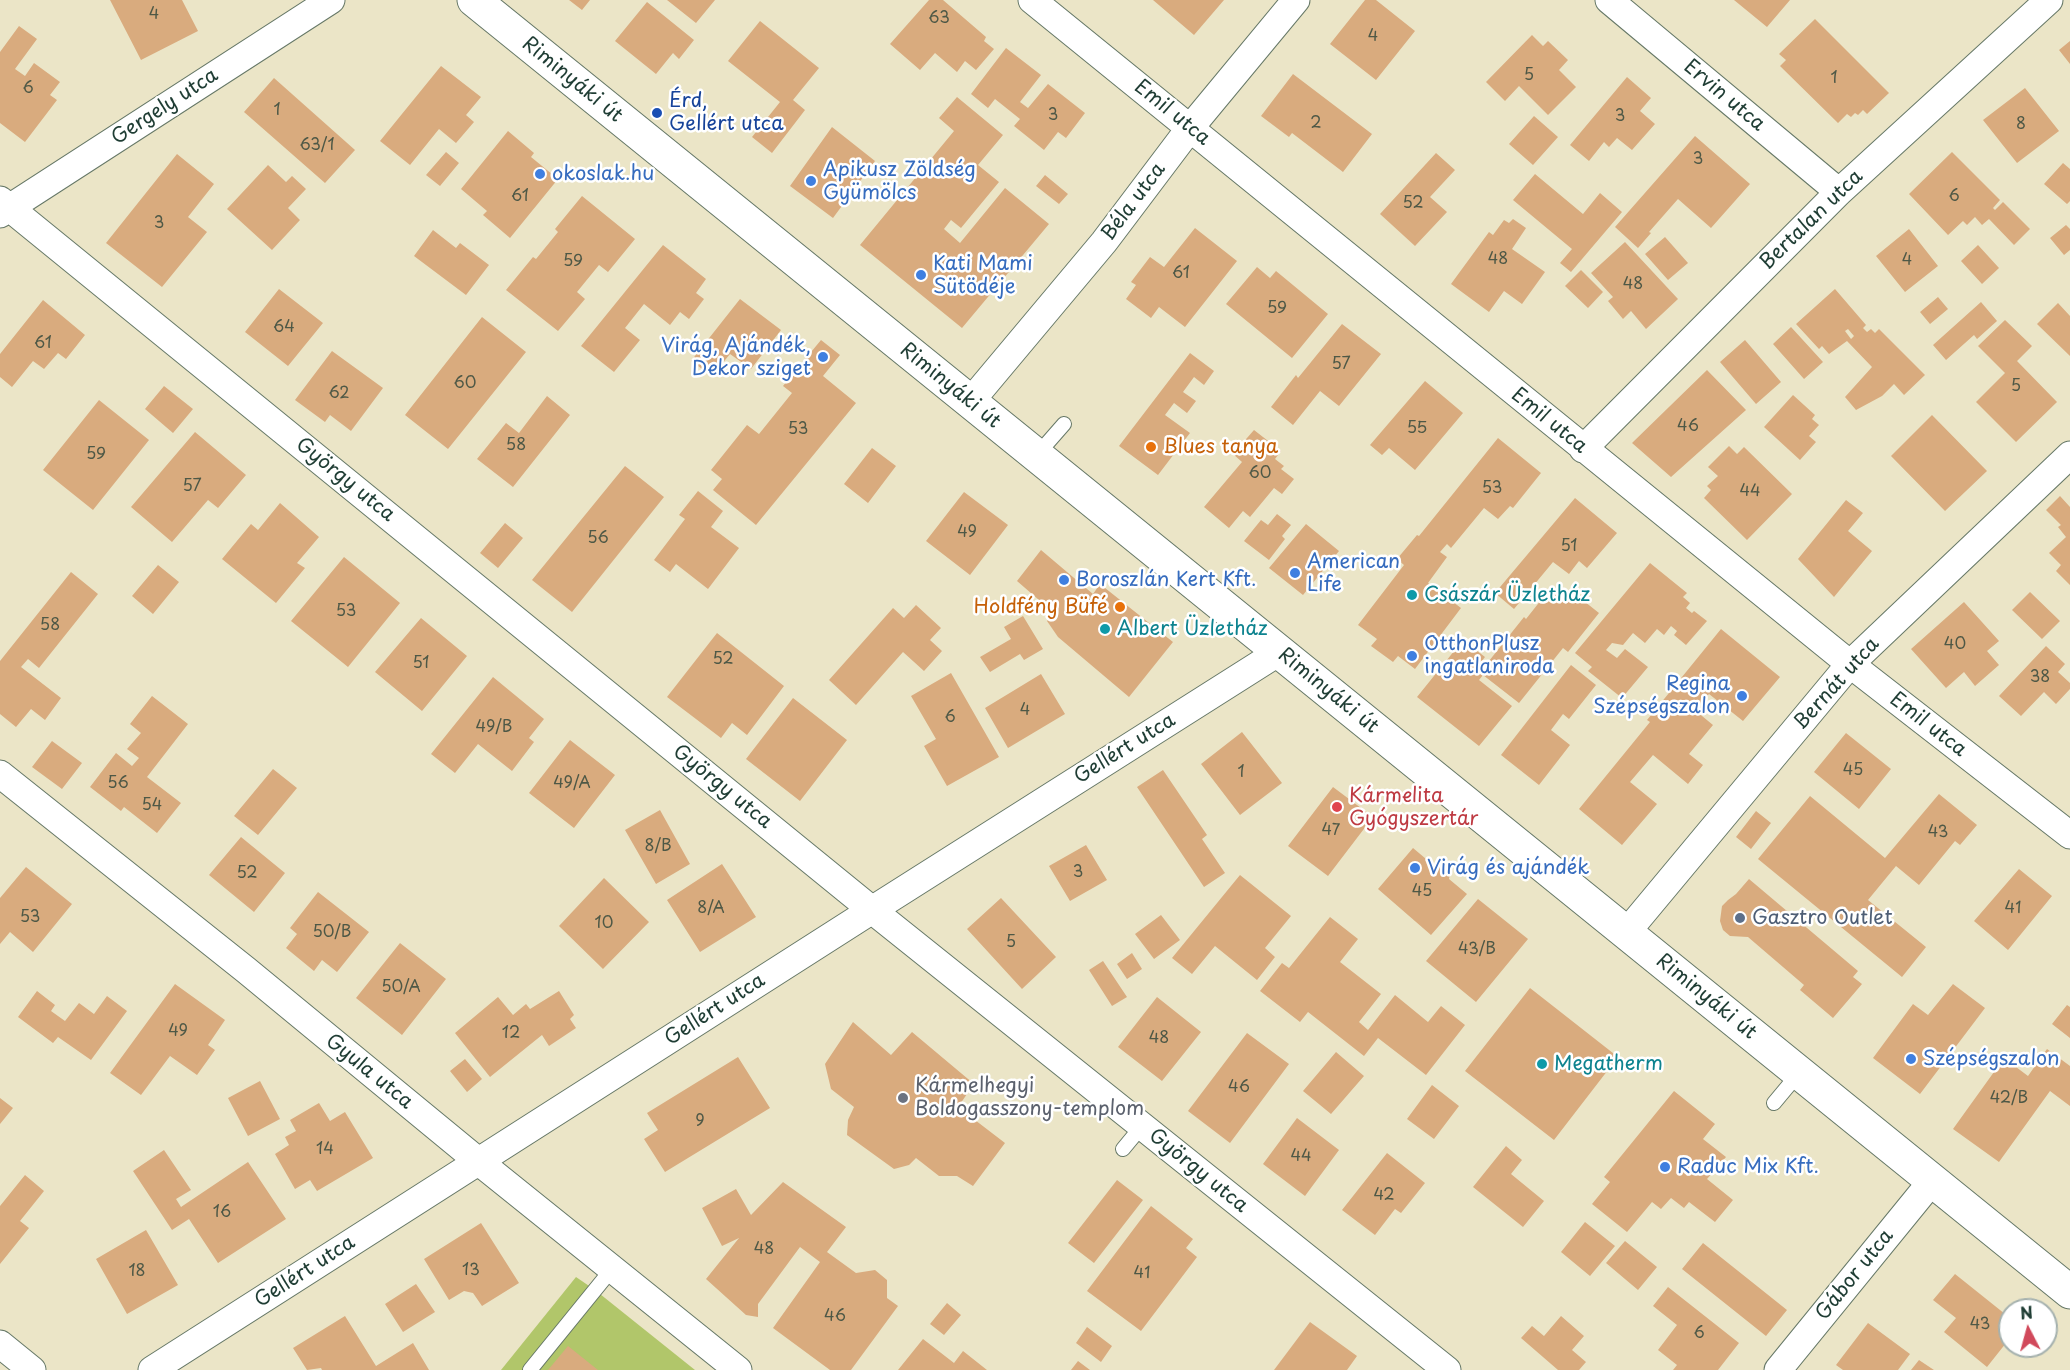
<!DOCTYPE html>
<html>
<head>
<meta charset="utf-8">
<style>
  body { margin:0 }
  #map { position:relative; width:2070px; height:1370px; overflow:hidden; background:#ebe5c7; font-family:"Playpen Sans",sans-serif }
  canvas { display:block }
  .north { position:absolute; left:1998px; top:1298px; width:60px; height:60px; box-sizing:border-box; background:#fff; border:2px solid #a5b1ae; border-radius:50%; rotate:354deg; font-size:16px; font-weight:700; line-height:24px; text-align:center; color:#1f3d34 }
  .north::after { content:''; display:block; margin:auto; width:21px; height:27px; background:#d1495b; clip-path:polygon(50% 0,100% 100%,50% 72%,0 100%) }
</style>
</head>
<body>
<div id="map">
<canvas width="2070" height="1370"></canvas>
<div class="north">N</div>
</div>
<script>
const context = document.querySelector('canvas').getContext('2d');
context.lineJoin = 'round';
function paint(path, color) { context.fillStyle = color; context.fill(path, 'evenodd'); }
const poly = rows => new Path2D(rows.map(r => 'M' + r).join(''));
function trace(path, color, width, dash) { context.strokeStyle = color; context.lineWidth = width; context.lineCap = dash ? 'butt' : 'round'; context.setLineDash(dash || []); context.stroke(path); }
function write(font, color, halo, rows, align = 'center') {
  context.font = font + ' "Playpen Sans",sans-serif'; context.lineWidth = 5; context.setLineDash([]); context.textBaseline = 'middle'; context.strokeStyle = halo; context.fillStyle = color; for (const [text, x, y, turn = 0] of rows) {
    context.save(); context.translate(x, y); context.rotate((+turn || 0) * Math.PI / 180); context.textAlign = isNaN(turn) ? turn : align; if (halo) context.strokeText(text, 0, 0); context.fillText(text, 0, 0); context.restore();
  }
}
paint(poly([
  [576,1277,595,1290,695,1370,501,1370]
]), '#b1c66a');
paint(poly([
  [110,0,182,0,198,31,141,60],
  [569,0,590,0,582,10],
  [667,0,715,0,696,23],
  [929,0,943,0,986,37,984,41,994,49,976,70,965,61,957,72,935,53,920,70,890,44],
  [1153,0,1224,0,1194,35],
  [1365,0,1376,0,1415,31,1376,80,1330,44],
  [1734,0,1790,0,1767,27],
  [647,2,694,40,679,59,673,53,656,74,615,41],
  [1815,19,1889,93,1867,114,1863,110,1858,115,1855,113,1851,117,1847,114,1838,123,1780,66,1786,60,1779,54],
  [760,21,819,68,793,100,805,110,772,153,752,137,780,102,728,61],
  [19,26,37,39,15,69,25,76,34,63,60,82,50,95,57,100,25,142,0,123,0,52],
  [1532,35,1543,46,1548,41,1568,60,1559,70,1576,87,1548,115,1519,86,1505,101,1486,82],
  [2070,41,2070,64,2059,50],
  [1006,48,1041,75,1020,102,1028,108,1048,84,1085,113,1066,138,1058,132,1044,150,1014,126,1020,119,995,99,988,108,971,94],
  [441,66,481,97,466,115,474,122,456,143,439,129,410,165,380,141],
  [1293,74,1372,134,1343,172,1292,133,1289,137,1261,116],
  [1627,77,1651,98,1640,111,1655,124,1632,150,1617,138,1609,147,1604,142,1589,161,1570,145],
  [274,78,355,150,325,183,244,112],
  [2025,88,2059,131,2017,163,1983,120],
  [957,97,1003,135,978,165,999,182,961,228,951,220,944,229,960,243,1005,188,1049,224,962,328,860,245,954,131,939,118],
  [1534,116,1558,137,1533,165,1509,144],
  [832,127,875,161,833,218,790,186],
  [508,131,534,153,531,157,558,179,510,238,483,215,487,211,461,189],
  [1695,136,1750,184,1711,228,1678,199,1649,232,1651,233,1638,248,1615,227],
  [446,152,459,163,440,186,426,175],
  [1952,152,2000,200,1993,208,1995,210,2003,202,2030,229,2014,245,1989,219,1982,225,1975,217,1967,225,1963,221,1948,235,1909,194],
  [1436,153,1455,170,1430,197,1447,212,1415,246,1380,214],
  [177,154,214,184,188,217,207,232,162,287,106,243],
  [2063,163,2070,169,2070,201,2067,204,2044,184],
  [268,165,286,182,292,176,306,189,288,208,300,220,272,250,227,209],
  [1535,174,1583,214,1600,193,1622,212,1571,272,1560,263,1572,249,1513,200],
  [1045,175,1068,194,1059,204,1036,186],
  [582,196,635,239,608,272,599,265,577,292,585,299,558,331,506,290,533,257,536,259,558,232,555,229],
  [1513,219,1526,228,1512,249,1545,272,1522,304,1504,291,1489,312,1451,284,1489,232,1493,235,1504,220,1509,223],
  [2066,225,2070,229,2070,250,2064,255,2050,238],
  [1195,228,1237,261,1185,327,1159,307,1151,318,1126,299,1136,285,1131,282,1150,257,1164,267],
  [1909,229,1938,266,1905,292,1876,256],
  [433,230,456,248,460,243,489,265,466,295,414,256],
  [1665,237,1688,263,1668,280,1645,254],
  [1625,242,1678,299,1646,329,1631,311,1623,319,1608,301,1613,297,1591,273],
  [663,245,706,279,696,293,704,299,689,319,680,312,670,325,644,304,625,328,640,340,614,372,581,346],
  [1978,245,1999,268,1982,284,1961,261],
  [1257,267,1270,278,1276,271,1328,314,1292,358,1226,304],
  [1581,270,1603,292,1588,308,1565,286],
  [279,289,323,323,288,366,245,332],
  [1835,289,1866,325,1863,328,1867,332,1871,329,1875,333,1879,329,1925,375,1904,395,1894,384,1882,396,1856,410,1845,397,1872,367,1847,341,1829,354,1822,346,1819,349,1796,324],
  [1848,329,1854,336,1851,339,1845,331],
  [1938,297,1948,309,1930,324,1920,312],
  [740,299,781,330,751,369,730,354,712,376,691,361],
  [43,300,85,335,66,359,58,353,44,369,33,361,12,387,0,377,0,354],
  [1981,302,1997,321,1977,339,1974,335,1946,360,1933,345],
  [2058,303,2070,316,2070,356,2037,324],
  [482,317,526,352,448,449,405,415],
  [2005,320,2032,346,2017,361,2057,402,2016,442,1976,402,2005,373,1978,346],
  [1342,324,1381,354,1339,406,1320,391,1293,425,1271,407,1296,375,1298,378],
  [1791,327,1823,362,1804,379,1773,344],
  [821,340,840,355,823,376,856,403,756,525,713,490,722,479,711,470,747,425,759,434,792,393,783,386],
  [1745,340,1781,382,1756,404,1720,362],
  [332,351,383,388,351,431,330,415,325,422,295,400],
  [1190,353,1214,371,1204,385,1194,377,1183,392,1196,401,1187,413,1174,403,1165,415,1190,433,1158,475,1119,446],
  [1707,370,1746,410,1671,477,1632,443],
  [1425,381,1463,413,1415,470,1389,448,1382,455,1370,445],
  [164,386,193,409,173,433,145,409],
  [1793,395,1815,415,1812,419,1819,425,1809,436,1816,442,1800,460,1764,427],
  [547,396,570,415,513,487,477,459,506,423,519,433],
  [99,400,149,440,93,510,43,470],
  [1932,415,1987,471,1945,511,1891,456],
  [1254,430,1281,451,1275,459,1284,466,1281,469,1294,479,1282,494,1274,488,1250,517,1243,511,1229,528,1204,507,1242,462,1233,454],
  [195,432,246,475,218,508,208,500,172,542,131,507],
  [1498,438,1541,473,1513,508,1510,506,1498,519,1484,508,1451,548,1447,544,1440,552,1447,557,1428,583,1461,608,1415,669,1398,656,1393,662,1371,646,1377,639,1358,625,1404,565,1397,559,1417,535,1419,536],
  [1729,446,1737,454,1744,447,1792,494,1747,540,1704,498,1711,490,1707,486,1718,476,1708,467],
  [872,448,896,466,868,503,844,484],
  [625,466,664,497,572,612,532,580],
  [698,491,723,511,711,527,739,548,708,589,676,564,670,572,654,560,685,519,679,515],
  [964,492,1008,525,970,575,926,541],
  [2060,496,2070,507,2070,585,2056,571,2061,565,2049,553,2066,537,2058,527,2061,525,2046,510],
  [1575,498,1617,533,1587,568,1579,561,1569,574,1553,562,1514,609,1495,593],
  [1846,500,1863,513,1848,531,1872,551,1834,597,1798,559],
  [280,503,319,537,297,563,305,568,276,603,222,559,251,524,258,530],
  [1277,514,1291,525,1282,536,1285,539,1269,560,1244,541,1261,520,1268,525],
  [505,523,523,538,498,568,480,553],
  [1306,524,1339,551,1303,595,1269,568],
  [1041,550,1093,594,1100,584,1173,642,1129,697,1058,637,1047,621,1054,613,1017,581],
  [344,557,400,603,348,667,291,621],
  [1650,563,1687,593,1683,597,1690,603,1686,608,1692,613,1694,611,1707,621,1686,645,1674,635,1677,631,1671,626,1664,635,1657,629,1645,643,1633,633,1623,645,1612,643,1606,650,1617,658,1625,649,1648,667,1622,698,1588,671,1592,667,1575,653],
  [158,565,179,582,153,614,132,596],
  [71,572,98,594,39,668,28,659,21,667,61,698,45,720,31,709,16,727,0,714,0,661],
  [1549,590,1566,604,1575,594,1599,613,1568,652,1563,648,1519,703,1483,675,1479,680,1512,706,1479,746,1417,697,1463,640,1485,657,1481,662,1485,666,1524,617,1526,619],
  [2030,592,2060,621,2042,639,2012,610],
  [1964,602,1999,641,1987,651,1999,665,1975,686,1964,672,1946,688,1911,649],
  [916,605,941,628,930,640,942,651,924,671,903,652,856,705,829,680,893,608,904,618],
  [1023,616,1043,649,1024,660,1020,654,990,672,980,657,1011,639,1004,627],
  [421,618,467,656,422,711,375,672],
  [1721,629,1780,677,1743,721,1709,694,1700,704,1695,701,1691,707,1713,725,1689,754,1703,765,1688,784,1653,755,1630,782,1657,804,1622,845,1579,809,1650,722,1647,720],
  [717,633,784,686,747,735,732,723,721,738,667,697],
  [2046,646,2065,664,2058,672,2070,683,2070,689,2056,704,2044,692,2021,716,1999,696],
  [1571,665,1596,685,1569,719,1563,714,1551,730,1570,745,1539,785,1501,755],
  [951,673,999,757,947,786,924,746,936,739,911,696],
  [1041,674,1065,714,1008,748,985,708],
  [493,677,544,719,529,738,534,742,512,771,478,744,455,773,431,754],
  [152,696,188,724,147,777,181,803,157,833,124,807,121,811,90,787,116,753,132,766,139,758,127,749,141,733,130,724],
  [793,698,847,740,800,801,746,759],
  [1242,732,1282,783,1240,815,1201,764],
  [1846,733,1891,769,1859,809,1814,772],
  [570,740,615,775,574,828,529,793],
  [52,741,82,763,62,789,32,767],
  [273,769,297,788,258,835,234,816],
  [1163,770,1207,835,1202,839,1225,873,1204,887,1137,787],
  [1333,787,1373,817,1328,876,1288,846],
  [1939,794,1977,825,1960,845,1955,841,1919,885,1896,866,1868,900,1926,947,1902,977,1758,859,1810,796,1885,858],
  [660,810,690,864,656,884,625,830],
  [1756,811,1771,823,1751,849,1736,837],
  [241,837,285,873,254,912,209,875],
  [1086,845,1107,880,1070,901,1049,866],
  [1413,848,1432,864,1443,862,1451,869,1449,879,1467,894,1431,935,1378,889],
  [722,864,756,917,700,952,667,900],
  [26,867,72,904,33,952,10,932,0,944,0,898],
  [2019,869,2052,896,2008,950,1974,921],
  [1240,875,1291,916,1265,948,1275,957,1257,980,1215,946,1192,974,1172,958],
  [604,878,649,922,603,969,559,926],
  [1749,879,1858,971,1853,977,1862,984,1833,1018,1800,990,1804,985,1748,937,1730,936,1723,930,1720,921,1722,906,1728,900,1736,894],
  [318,892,369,932,337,972,322,960,314,971,286,948,297,934,290,928],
  [1001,898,1056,957,1022,989,967,929],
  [1478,899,1528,939,1476,1002,1426,961],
  [1161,915,1180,940,1154,959,1135,934],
  [1330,917,1358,939,1340,962,1381,994,1359,1022,1368,1030,1395,995,1428,1022,1441,1006,1465,1025,1426,1075,1378,1038,1364,1056,1308,1012,1300,1022,1260,991,1282,963,1289,968],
  [400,943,446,979,402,1035,356,998],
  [1132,953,1142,969,1127,979,1117,964],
  [1103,961,1127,997,1112,1006,1089,970],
  [175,984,225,1020,208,1045,215,1050,197,1075,170,1056,141,1095,110,1073],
  [1953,984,1985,1008,1920,1094,1873,1058,1913,1004,1928,1015],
  [1530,988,1618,1057,1554,1140,1465,1071],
  [37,991,55,1005,51,1011,65,1021,79,1003,94,1014,107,996,127,1011,91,1060,58,1037,53,1043,18,1017],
  [559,991,574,1015,570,1019,576,1028,549,1046,542,1035,490,1077,455,1033,498,997,513,1015,526,1004,530,1009],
  [1157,997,1201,1032,1162,1081,1118,1047],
  [2067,1005,2070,1007,2070,1038,2052,1024],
  [853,1022,891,1055,912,1032,974,1084,958,1107,1005,1143,973,1186,957,1176,939,1176,916,1158,909,1165,894,1169,847,1135,848,1120,854,1107,831,1089,825,1064],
  [1247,1033,1289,1064,1230,1143,1188,1111],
  [2047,1049,2070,1066,2070,1106,2050,1091,1999,1162,1953,1129,2004,1058,2028,1076],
  [1336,1052,1364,1076,1331,1114,1303,1091],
  [738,1057,770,1108,665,1172,644,1139,658,1130,647,1113],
  [465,1059,482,1079,467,1092,450,1071],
  [260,1081,280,1119,248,1136,228,1098],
  [1432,1085,1459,1106,1434,1139,1407,1119],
  [1674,1091,1715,1124,1703,1139,1726,1157,1707,1179,1733,1200,1715,1222,1689,1202,1684,1208,1671,1198,1661,1209,1652,1202,1627,1232,1592,1204,1610,1182,1604,1177],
  [0,1098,13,1108,0,1124],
  [319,1103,330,1121,345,1112,373,1158,317,1191,310,1180,295,1189,275,1154,289,1145,285,1137,296,1131,290,1120],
  [1297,1118,1339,1150,1305,1196,1263,1164],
  [1506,1146,1522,1160,1511,1174,1544,1201,1523,1227,1473,1187],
  [164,1150,191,1190,176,1199,181,1207,248,1162,286,1219,218,1263,189,1219,172,1230,133,1171],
  [1387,1153,1425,1183,1401,1213,1395,1209,1375,1235,1342,1210],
  [25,1175,44,1191,20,1221,29,1228,0,1264,0,1206],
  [1117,1180,1143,1200,1094,1263,1068,1243],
  [783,1182,846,1227,827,1252,856,1273,875,1270,887,1280,887,1298,898,1306,851,1370,830,1370,773,1328,820,1262,800,1247,758,1304,758,1317,746,1315,706,1279,739,1238,722,1246,702,1208,736,1189,751,1215],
  [1151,1206,1193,1239,1186,1248,1197,1257,1141,1331,1087,1291],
  [1585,1222,1615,1246,1590,1276,1561,1252],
  [481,1223,519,1283,482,1306,473,1293,464,1291,449,1300,424,1259],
  [146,1230,178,1285,127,1314,96,1259],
  [1625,1241,1657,1267,1638,1290,1606,1263],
  [1703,1243,1787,1310,1766,1336,1682,1269],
  [1955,1274,2010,1318,2010,1338,1987,1367,1944,1332,1956,1318,1933,1300],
  [416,1284,435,1312,403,1332,385,1304],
  [1668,1287,1739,1343,1718,1370,1673,1370,1677,1365,1658,1350,1677,1325,1653,1306],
  [947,1303,961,1315,944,1335,930,1324],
  [345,1316,376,1366,413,1343,429,1370,322,1370,321,1368,307,1370,293,1348],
  [1561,1316,1584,1336,1572,1350,1586,1362,1579,1370,1558,1370,1521,1338,1532,1326,1544,1336],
  [1310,1322,1357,1356,1347,1370,1274,1370],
  [1868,1323,1910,1354,1898,1370,1843,1370,1836,1365],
  [1087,1327,1112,1346,1101,1362,1076,1343],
  [923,1339,954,1363,963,1351,987,1370,898,1370],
  [568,1346,598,1370,548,1370],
  [1919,1360,1934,1370,1911,1370],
  [1078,1361,1090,1370,1071,1370]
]), '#d9ab7e');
const service = poly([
  [1036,456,1064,424],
  [1774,1103,1799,1073],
  [1123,1149,1142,1126],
  [530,1370,612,1269]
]);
const minor = poly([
  [1032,0,1850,664,2070,835],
  [1609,0,1839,192],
  [0,200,872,910,1447,1370],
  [0,214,331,0],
  [970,402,1104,242,1190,128,1296,0],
  [1583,449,1839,192,2049,0],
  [0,774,246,970,478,1161,738,1370],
  [1626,933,1850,664,2070,455],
  [0,1344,32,1370],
  [152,1370,872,910,1279,652],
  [1778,1370,1932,1181]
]);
const secondary = poly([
  [474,0,2070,1292]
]);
trace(service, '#667867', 16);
trace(minor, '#667867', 29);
trace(secondary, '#667867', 35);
trace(service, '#fff', 14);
trace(minor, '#fff', 27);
trace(secondary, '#fff', 33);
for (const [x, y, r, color] of [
  [657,113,6,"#1a4fb4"],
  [540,174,6,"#3f7fe0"],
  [811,181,6,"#3f7fe0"],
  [921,275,6,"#3f7fe0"],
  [823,357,6,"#3f7fe0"],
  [1151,447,6,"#e8710a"],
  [1295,573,6,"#3f7fe0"],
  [1064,580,6,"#3f7fe0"],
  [1412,595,6,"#0f9aa8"],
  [1120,607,6,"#e8710a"],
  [1105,629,6,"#0f9aa8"],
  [1412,656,6,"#3f7fe0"],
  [1742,696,6,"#3f7fe0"],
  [1337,807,6,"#e0444e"],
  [1415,868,6,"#3f7fe0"],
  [1740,918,6,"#5c6f8a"],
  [1911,1059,6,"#3f7fe0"],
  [1542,1064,6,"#0f9aa8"],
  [903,1098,6,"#6b7280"],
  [1665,1167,6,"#3f7fe0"]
]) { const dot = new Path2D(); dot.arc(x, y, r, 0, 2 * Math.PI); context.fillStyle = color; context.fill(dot); trace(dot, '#fff', 2); }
write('16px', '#4e5846', null, [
  ["4",154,15],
  ["63",939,19],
  ["4",1373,37],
  ["5",1529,76],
  ["1",1834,79],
  ["6",28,89],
  ["1",277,111],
  ["3",1053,116],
  ["3",1620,117],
  ["2",1316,124],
  ["8",2021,125],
  ["63/1",317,146],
  ["3",1698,160],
  ["61",520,197],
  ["6",1954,197],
  ["52",1413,204],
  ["3",159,224],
  ["48",1498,260],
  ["4",1907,261],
  ["59",573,262],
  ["61",1181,274],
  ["48",1633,285],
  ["59",1277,309],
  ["64",284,328],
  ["61",43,344],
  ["57",1341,365],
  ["60",465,384],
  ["5",2016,387],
  ["62",339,394],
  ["46",1688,427],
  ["55",1417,429],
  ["53",798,430],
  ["58",516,446],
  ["59",96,455],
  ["60",1260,474],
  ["57",192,487],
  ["53",1492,489],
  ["44",1750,492],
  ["49",967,533],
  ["56",598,539],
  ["51",1569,547],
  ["53",346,612],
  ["58",50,626],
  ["40",1955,645],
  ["52",723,660],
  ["51",421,664],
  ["38",2040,678],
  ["4",1025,711],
  ["6",950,718],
  ["49/B",494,728],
  ["45",1853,771],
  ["1",1241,773],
  ["56",118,784],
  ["49/A",572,784],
  ["54",152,806],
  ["47",1331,831],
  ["43",1938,833],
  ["8/B",658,847],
  ["3",1078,873],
  ["52",247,874],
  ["45",1422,892],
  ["8/A",711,909],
  ["41",2013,909],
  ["53",30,918],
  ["10",604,924],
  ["50/B",332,933],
  ["5",1011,943],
  ["43/B",1477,950],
  ["50/A",401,988],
  ["49",178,1032],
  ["12",511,1034],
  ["48",1159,1039],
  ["46",1239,1088],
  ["42/B",2009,1099],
  ["9",700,1122],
  ["14",325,1150],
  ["44",1301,1157],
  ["42",1384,1196],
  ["16",222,1213],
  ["48",764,1250],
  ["13",471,1271],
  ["18",137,1272],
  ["41",1142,1274],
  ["46",835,1317],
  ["43",1980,1325],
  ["6",1699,1334]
]);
write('20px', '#1f3d34', '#fff', [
  ["Riminyáki út",572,80,39],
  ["Ervin utca",1724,96,40],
  ["Gergely utca",165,107,-33],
  ["Emil utca",1172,113,39],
  ["Béla utca",1134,202,-53],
  ["Bertalan utca",1812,220,-44],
  ["Riminyáki út",950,386,39],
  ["Emil utca",1549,421,39],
  ["György utca",345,480,39],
  ["Bernát utca",1837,684,-48],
  ["Riminyáki út",1328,691,39],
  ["Emil utca",1928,725,38],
  ["Gellért utca",1125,749,-32],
  ["György utca",722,787,39],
  ["Riminyáki út",1706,997,39],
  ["Gellért utca",715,1010,-33],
  ["Gyula utca",369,1072,39],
  ["György utca",1198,1171,39],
  ["Gellért utca",305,1272,-33],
  ["Gábor utca",1855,1275,-51]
]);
write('20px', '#164399', '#fff', [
  ["Érd,",669,101],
  ["Gellért utca",669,124]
], 'left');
write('20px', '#366cbe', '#fff', [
  ["Apikusz Zöldség",823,170],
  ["Gyümölcs",823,193],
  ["okoslak.hu",552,174],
  ["Kati Mami",933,264],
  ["Sütödéje",933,287],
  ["Virág, Ajándék,",811,346,"right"],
  ["Dekor sziget",811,369,"right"],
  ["American",1307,562],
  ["Life",1307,585],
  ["Boroszlán Kert Kft.",1076,580],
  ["OtthonPlusz",1424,644],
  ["ingatlaniroda",1424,667],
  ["Regina",1730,684,"right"],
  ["Szépségszalon",1730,707,"right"],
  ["Virág és ajándék",1427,868],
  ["Szépségszalon",1923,1059],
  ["Raduc Mix Kft.",1677,1167]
], 'left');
write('20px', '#c56008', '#fff', [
  ["Blues tanya",1163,447],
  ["Holdfény Büfé",1108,607,"right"]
], 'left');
write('20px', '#0d838f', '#fff', [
  ["Császár Üzletház",1424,595],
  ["Albert Üzletház",1117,629],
  ["Megatherm",1554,1064]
], 'left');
write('20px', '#be3a42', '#fff', [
  ["Kármelita",1349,796],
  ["Gyógyszertár",1349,819]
], 'left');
write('20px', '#4e5e75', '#fff', [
  ["Gasztro Outlet",1752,918]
], 'left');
write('20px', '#5b616d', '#fff', [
  ["Kármelhegyi",915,1086],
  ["Boldogasszony-templom",915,1109]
], 'left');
</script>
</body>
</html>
